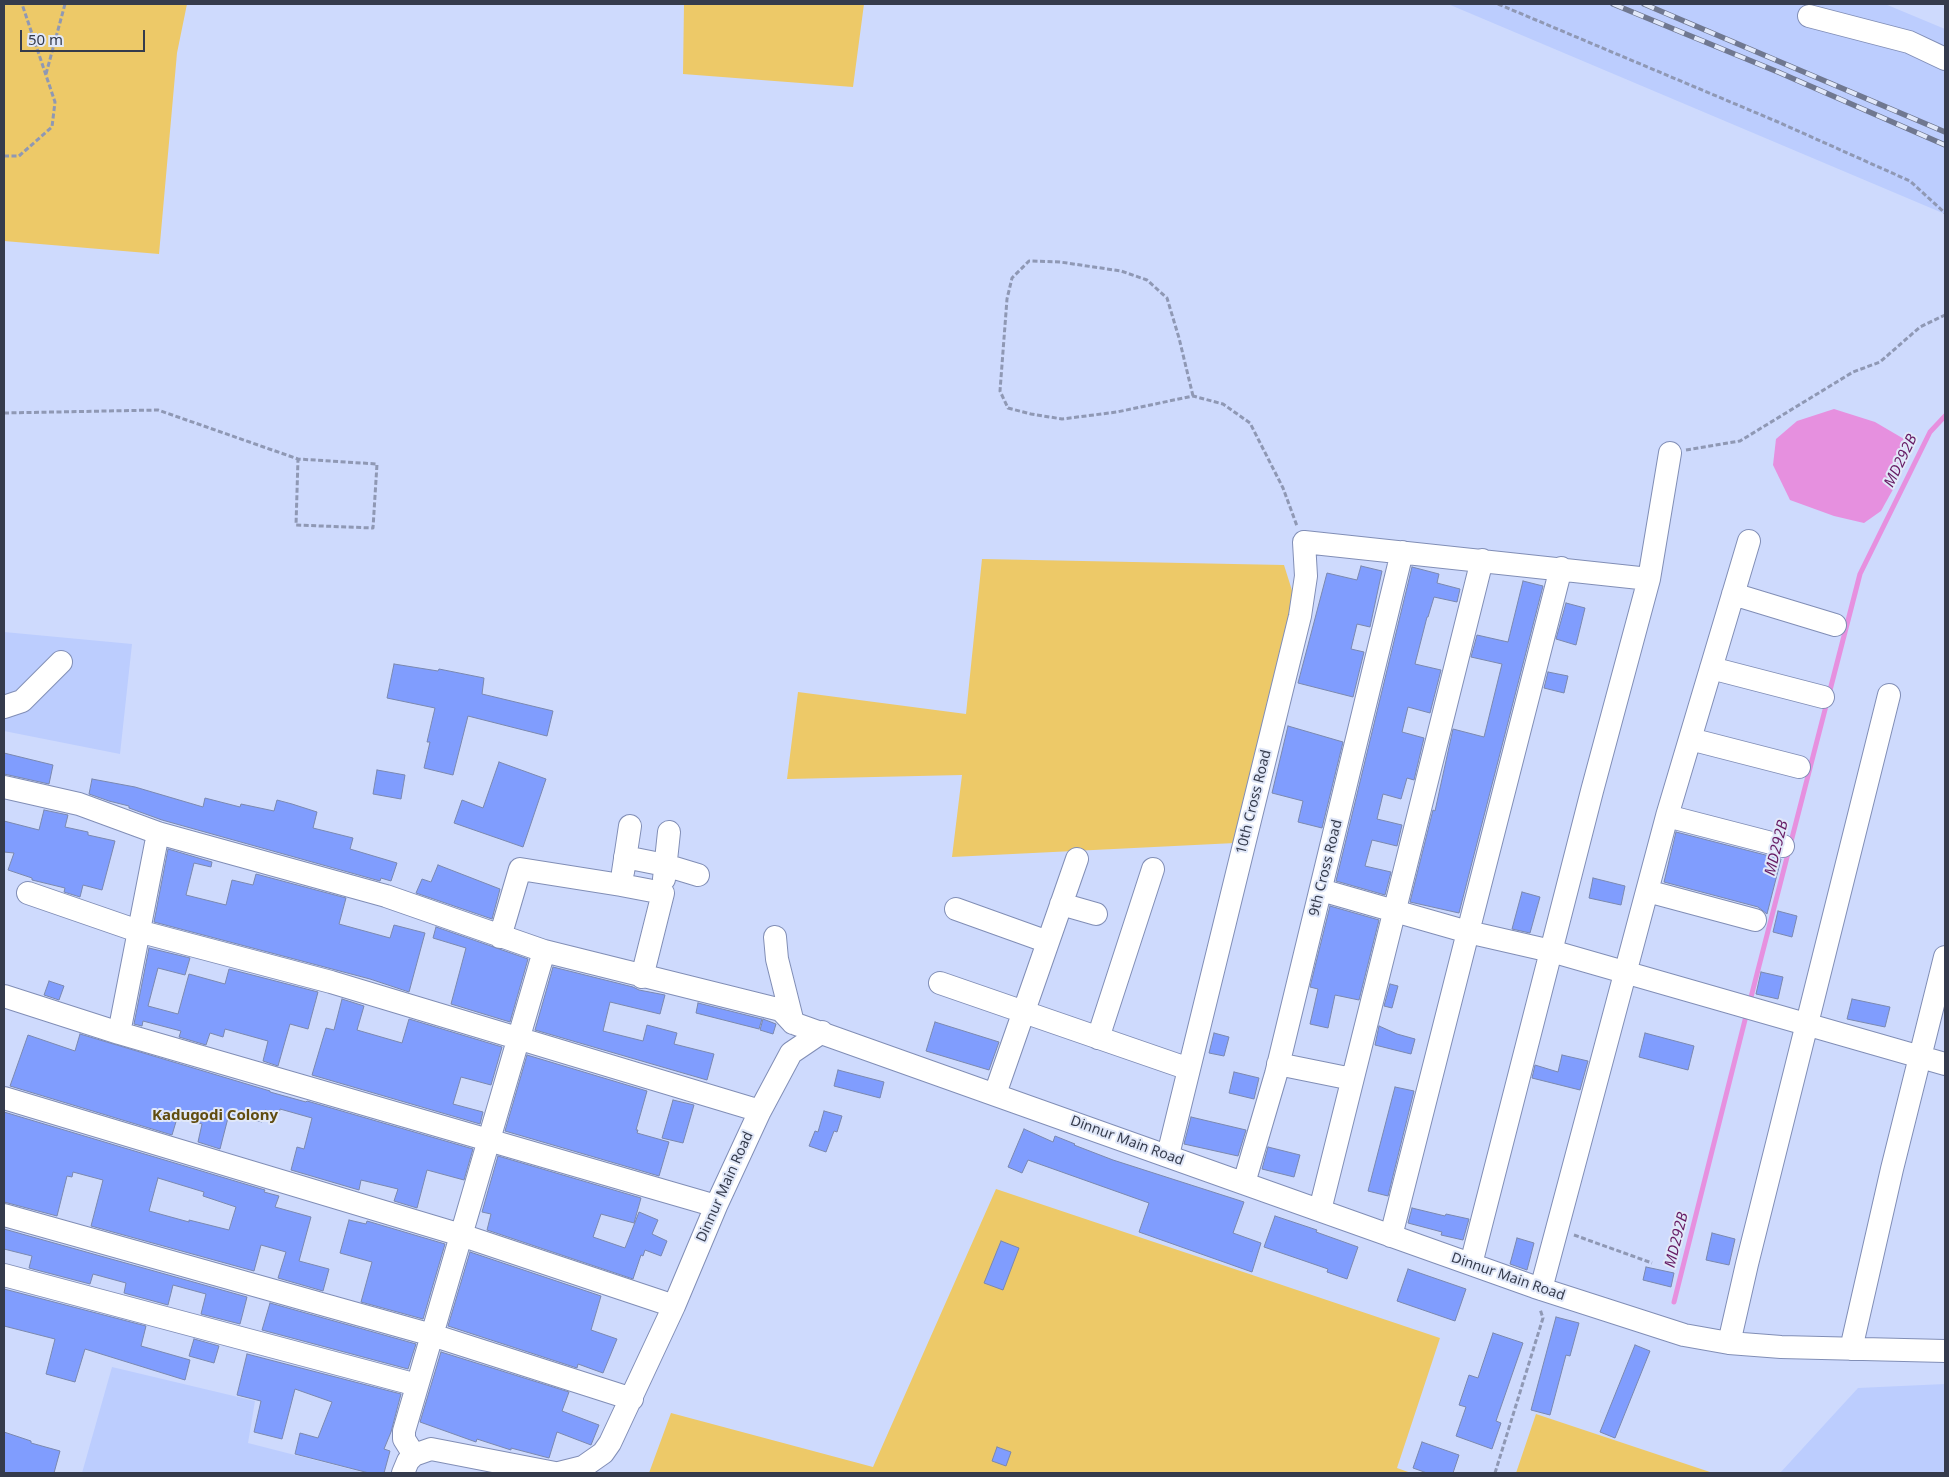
<!DOCTYPE html>
<html>
<head>
<meta charset="utf-8">
<style>
  body { margin:0 }
  #map { position:relative; width:1949px; height:1477px; overflow:hidden; background:#cedafd; font-family:"Noto Sans",sans-serif }
  canvas { display:block }
  .frame { position:absolute; inset:0; border:5px solid #353b4c; pointer-events:none }
  .scale { position:absolute; left:20px; top:30px; width:125px; height:22px; box-sizing:border-box; border:2px solid #353b4c; border-top:0; padding-left:6px; font-size:15px; line-height:18px; white-space:nowrap; color:#353b4c; -webkit-text-stroke:4px #e1e8f9; paint-order:stroke }
</style>
</head>
<body>
<div id="map">
<canvas width="1949" height="1477"></canvas>
<div class="frame"></div>
<div class="scale">50 m</div>
</div>
<script>
const context = document.querySelector('canvas').getContext('2d');
context.lineJoin = 'round';
function paint(path, color) { context.fillStyle = color; context.fill(path, 'evenodd'); }
const poly = rows => new Path2D(rows.map(r => 'M' + r).join(''));
function trace(path, color, width, dash) { context.strokeStyle = color; context.lineWidth = width; context.lineCap = dash ? 'butt' : 'round'; context.setLineDash(dash || []); context.stroke(path); }
function write(font, color, halo, rows, align = 'center') {
  context.font = font + ' "Noto Sans",sans-serif'; context.lineWidth = 4; context.setLineDash([]); context.textBaseline = 'middle'; context.strokeStyle = halo; context.fillStyle = color; for (const [text, x, y, turn = 0] of rows) {
    context.save(); context.translate(x, y); context.rotate((+turn || 0) * Math.PI / 180); context.textAlign = isNaN(turn) ? turn : align; if (halo) context.strokeText(text, 0, 0); context.fillText(text, 0, 0); context.restore();
  }
}
paint(poly([
  [1448,4,1885,4,1945,29,1945,214],
  [4,632,132,644,120,754,4,731],
  [112,1367,255,1401,248,1443,365,1473,82,1473],
  [1945,1384,1945,1473,1780,1473,1858,1388]
]), '#bccdfe');
paint(poly([
  [4,4,187,4,177,53,159,254,4,241],
  [684,4,864,4,853,87,683,74],
  [982,559,1284,565,1295,600,1235,843,952,857,962,775,787,779,798,692,966,714],
  [996,1189,1440,1338,1397,1468,1411,1473,649,1473,671,1413,873,1467],
  [1536,1414,1713,1473,1516,1473]
]), '#edc968');
paint(poly([
  [1834,409,1875,422,1904,439,1901,475,1881,511,1864,523,1834,516,1790,500,1773,465,1776,439,1797,421]
]), '#e690df');
trace(poly([
  [1829,694,1860,574,1930,432,1945,416],
  [1750,1001,1827,702],
  [1674,1302,1747,1012]
]), '#e690df', 5);
const building = poly([
  [1361,566,1382,571,1370,627,1357,624,1351,649,1364,652,1353,697,1298,683,1327,573,1357,580,1361,566],
  [1412,567,1439,574,1437,583,1460,589,1457,602,1434,597,1428,617,1427,617,1415,664,1441,670,1430,713,1408,707,1402,732,1424,738,1414,780,1407,778,1401,799,1383,794,1377,819,1402,825,1397,846,1372,840,1365,866,1391,872,1385,895,1336,881,1412,567],
  [1523,581,1543,586,1459,913,1410,902,1433,810,1435,811,1453,729,1484,737,1502,664,1471,657,1477,635,1508,642,1523,581],
  [1566,603,1585,608,1576,645,1556,639,1566,603],
  [394,664,438,671,439,669,484,678,482,694,553,711,547,736,468,716,453,775,424,768,430,742,427,742,435,708,387,698,394,664],
  [1548,672,1568,676,1564,693,1544,688,1548,672],
  [1288,726,1343,742,1322,828,1298,822,1303,801,1272,793,1288,726],
  [4,753,53,765,49,784,4,774,4,753],
  [499,762,546,779,523,847,454,823,462,800,483,808,499,762],
  [377,770,405,775,401,799,373,794,377,770],
  [92,779,135,787,203,807,205,798,240,807,241,804,274,811,277,800,292,804,317,812,313,828,353,838,350,849,397,863,391,881,381,878,380,881,162,820,129,808,129,806,109,801,89,794,92,779],
  [44,810,68,815,65,827,88,832,88,835,115,841,102,890,83,885,80,897,64,892,65,888,32,880,32,878,8,870,14,853,4,852,4,821,39,830,44,810],
  [1676,832,1781,859,1767,914,1758,907,1664,882,1676,832],
  [168,849,212,862,211,867,194,863,186,895,226,905,232,880,253,885,256,874,346,898,339,924,390,938,394,925,425,933,409,992,370,979,154,922,168,849],
  [438,865,500,889,492,919,416,893,422,879,431,882,438,865],
  [1593,878,1625,886,1621,905,1589,898,1593,878],
  [1522,892,1540,897,1530,933,1512,929,1522,892],
  [1330,906,1379,920,1359,1000,1335,995,1328,1028,1310,1024,1318,989,1310,987,1330,906],
  [1778,911,1797,916,1792,937,1773,932,1778,911],
  [436,927,528,959,510,1022,451,1004,466,948,433,938,436,927],
  [149,948,190,958,185,975,158,968,148,1006,178,1014,189,974,225,984,229,969,318,992,308,1029,290,1024,278,1066,263,1061,268,1041,225,1029,223,1037,210,1033,206,1045,179,1037,181,1031,143,1021,142,1026,134,1024,149,948],
  [553,967,633,987,639,990,665,995,660,1014,610,1002,603,1031,643,1041,647,1025,677,1033,674,1044,714,1054,707,1080,535,1030,553,967],
  [1761,972,1783,977,1778,999,1756,994,1761,972],
  [49,981,64,986,59,1000,44,995,49,981],
  [1390,984,1398,986,1392,1008,1384,1006,1390,984],
  [342,999,364,1006,357,1030,402,1043,409,1019,502,1047,491,1085,461,1077,453,1104,483,1112,480,1124,312,1075,326,1028,334,1030,342,999],
  [1852,999,1890,1007,1885,1027,1847,1019,1852,999],
  [698,1003,762,1019,759,1029,696,1013,698,1003],
  [763,1019,776,1024,773,1034,760,1030,763,1019],
  [935,1022,999,1042,989,1070,926,1051,935,1022],
  [1379,1026,1397,1034,1415,1039,1411,1054,1375,1045,1379,1026],
  [1214,1033,1229,1037,1224,1056,1209,1053,1214,1033],
  [1645,1033,1694,1046,1688,1070,1639,1057,1645,1033],
  [80,1034,270,1091,270,1092,306,1102,307,1101,473,1149,464,1180,427,1170,417,1208,394,1201,398,1189,361,1180,359,1190,291,1170,297,1147,304,1149,312,1118,280,1109,279,1114,265,1110,262,1122,229,1114,220,1149,198,1142,202,1124,178,1115,172,1135,10,1086,28,1035,75,1051,80,1034],
  [527,1055,647,1091,636,1130,638,1130,637,1133,669,1142,659,1176,505,1131,527,1055],
  [1562,1055,1588,1061,1580,1090,1532,1078,1535,1065,1558,1072,1562,1055],
  [838,1070,884,1082,880,1098,834,1086,838,1070],
  [1234,1072,1259,1078,1254,1099,1229,1093,1234,1072],
  [1395,1087,1414,1091,1388,1196,1368,1191,1395,1087],
  [673,1100,694,1105,683,1143,662,1138,673,1100],
  [824,1111,842,1116,837,1132,834,1131,826,1152,809,1146,815,1131,818,1132,824,1111],
  [4,1112,265,1190,264,1192,279,1196,275,1207,311,1217,299,1261,329,1269,323,1291,278,1278,286,1252,261,1245,254,1271,91,1226,103,1180,73,1172,72,1177,67,1176,57,1216,4,1202,4,1112],
  [158,1178,204,1192,203,1196,236,1207,229,1230,189,1220,189,1222,149,1211,158,1178],
  [1191,1117,1246,1130,1238,1156,1184,1144,1191,1117],
  [1024,1129,1053,1142,1055,1136,1075,1144,1074,1145,1113,1160,1244,1202,1233,1233,1261,1243,1252,1272,1139,1232,1149,1203,1028,1160,1022,1173,1008,1167,1024,1129],
  [1268,1147,1300,1155,1294,1177,1262,1169,1268,1147],
  [498,1156,641,1198,634,1223,601,1214,593,1237,625,1248,639,1212,658,1220,652,1234,667,1241,661,1256,645,1250,643,1256,641,1255,633,1279,487,1230,491,1214,482,1212,498,1156],
  [1412,1208,1445,1216,1446,1214,1469,1219,1463,1240,1441,1235,1442,1232,1408,1223,1412,1208],
  [1275,1216,1317,1230,1316,1232,1358,1247,1347,1279,1327,1272,1328,1269,1264,1247,1275,1216],
  [349,1220,366,1224,367,1221,445,1244,423,1319,361,1302,372,1262,340,1253,349,1220],
  [4,1229,247,1297,240,1324,201,1314,206,1294,173,1285,168,1305,124,1293,126,1283,93,1274,90,1284,29,1268,32,1256,4,1249,4,1229],
  [1712,1233,1735,1239,1729,1265,1706,1260,1712,1233],
  [1517,1238,1534,1243,1527,1270,1510,1264,1517,1238],
  [1001,1241,1019,1248,1003,1290,984,1283,1001,1241],
  [470,1252,601,1296,591,1330,617,1339,603,1373,578,1364,577,1368,448,1326,470,1252],
  [1646,1267,1674,1273,1671,1287,1643,1280,1646,1267],
  [1408,1269,1466,1289,1455,1321,1397,1301,1408,1269],
  [4,1289,146,1326,141,1346,190,1360,185,1380,85,1349,75,1382,46,1374,55,1339,4,1326,4,1289],
  [270,1303,416,1344,408,1369,262,1330,270,1303],
  [1556,1317,1579,1323,1570,1356,1566,1355,1550,1415,1531,1410,1556,1317],
  [1493,1333,1523,1343,1496,1421,1501,1423,1492,1449,1456,1436,1466,1407,1459,1405,1469,1375,1478,1378,1493,1333],
  [194,1339,219,1346,214,1363,189,1356,194,1339],
  [1635,1345,1650,1351,1615,1438,1600,1432,1635,1345],
  [441,1352,569,1392,562,1411,599,1425,591,1445,557,1432,549,1458,511,1448,511,1450,477,1439,476,1442,420,1422,441,1352],
  [247,1354,401,1394,391,1432,384,1449,390,1451,384,1473,369,1473,295,1454,300,1433,318,1438,332,1402,295,1389,282,1439,254,1432,261,1401,237,1395,247,1354],
  [4,1432,31,1441,31,1443,60,1451,54,1473,4,1473,4,1432],
  [1422,1442,1459,1455,1453,1473,1427,1473,1413,1468,1422,1442],
  [997,1447,1011,1452,1006,1466,992,1461,997,1447]
]);
paint(building, '#809dfe');
trace(building, '#7a88af', 1);
const minor = poly([
  [1809,16,1909,42,1945,59],
  [1561,568,1468,932,1551,951,1945,1064],
  [1733,594,1835,625],
  [1711,668,1823,697],
  [4,707,22,701,61,662],
  [1690,739,1799,767],
  [4,787,79,804,158,833,386,896,544,951,781,1010,793,1023,1535,1287,1684,1335,1729,1343,1781,1347,1945,1351],
  [1667,816,1783,846],
  [625,857,665,865,698,875],
  [623,872,630,826],
  [664,879,669,832],
  [1321,890,1468,932,1391,1236],
  [1647,891,1755,920],
  [28,893,138,931,331,982,760,1111],
  [1061,904,1096,914],
  [956,909,1048,942],
  [500,937,520,869,621,885,663,893,642,977],
  [775,937,777,959,793,1023],
  [940,983,1189,1069],
  [4,996,119,1033,716,1206],
  [119,1033,158,833],
  [1098,1038,1153,869],
  [1278,1064,1352,1079],
  [995,1094,1077,859],
  [4,1098,461,1235,674,1306],
  [1168,1155,1300,616,1306,576,1304,542,1649,579],
  [1244,1183,1276,1074,1402,552],
  [1320,1210,1482,560],
  [4,1215,432,1335,632,1399],
  [1471,1264,1592,791,1649,579,1670,453],
  [4,1275,417,1385],
  [1541,1289,1667,816,1749,541],
  [1729,1343,1747,1264,1889,695],
  [1851,1349,1892,1169,1945,957],
  [414,1455,404,1439,404,1431,544,951],
  [403,1473,408,1461,414,1455,431,1449,555,1473],
  [559,1473,583,1467,603,1453,610,1443,674,1306,716,1206,760,1111,791,1053,822,1032]
]);
trace(minor, '#818eb6', 24);
trace(poly([
  [1498,4,1778,122,1910,181,1945,213],
  [46,74,65,4],
  [4,156,19,156,52,127,55,102,22,4],
  [1193,396,1179,338,1167,298,1147,280,1121,271,1060,262,1029,261,1012,278,1007,299,1000,391,1008,408,1031,414,1062,419,1117,412,1193,396,1223,404,1250,423,1283,488,1297,526],
  [4,413,158,410,298,459,377,464,373,528,296,525,298,459],
  [1686,450,1740,441,1853,372,1880,362,1920,327,1945,315],
  [1574,1235,1652,1263],
  [1495,1473,1543,1318,1540,1309]
]), '#8f98b4', 3, [5, 2.5]);
trace(minor, '#fff', 22);
const rail = poly([
  [1613,4,1778,72,1945,145],
  [1644,4,1945,132]
]);
trace(rail, '#707890', 5.5);
trace(rail, '#e1e8f9', 4, [11]);
write('14px', '#353b4c', '#e1e8f9', [
  ["10th Cross Road",1254,802,-76],
  ["9th Cross Road",1326,868,-76],
  ["Dinnur Main Road",1127,1141,20],
  ["Dinnur Main Road",725,1187,-66],
  ["Dinnur Main Road",1508,1277,19]
]);
write('italic 15px', '#661a63', '#e1e8f9', [
  ["MD292B",1901,461,-64],
  ["MD292B",1777,848,-76],
  ["MD292B",1677,1240,-76]
]);
write('bold 15px', '#604c0f', '#e1e8f9', [
  ["Kadugodi Colony",215,1116]
]);
</script>
</body>
</html>
